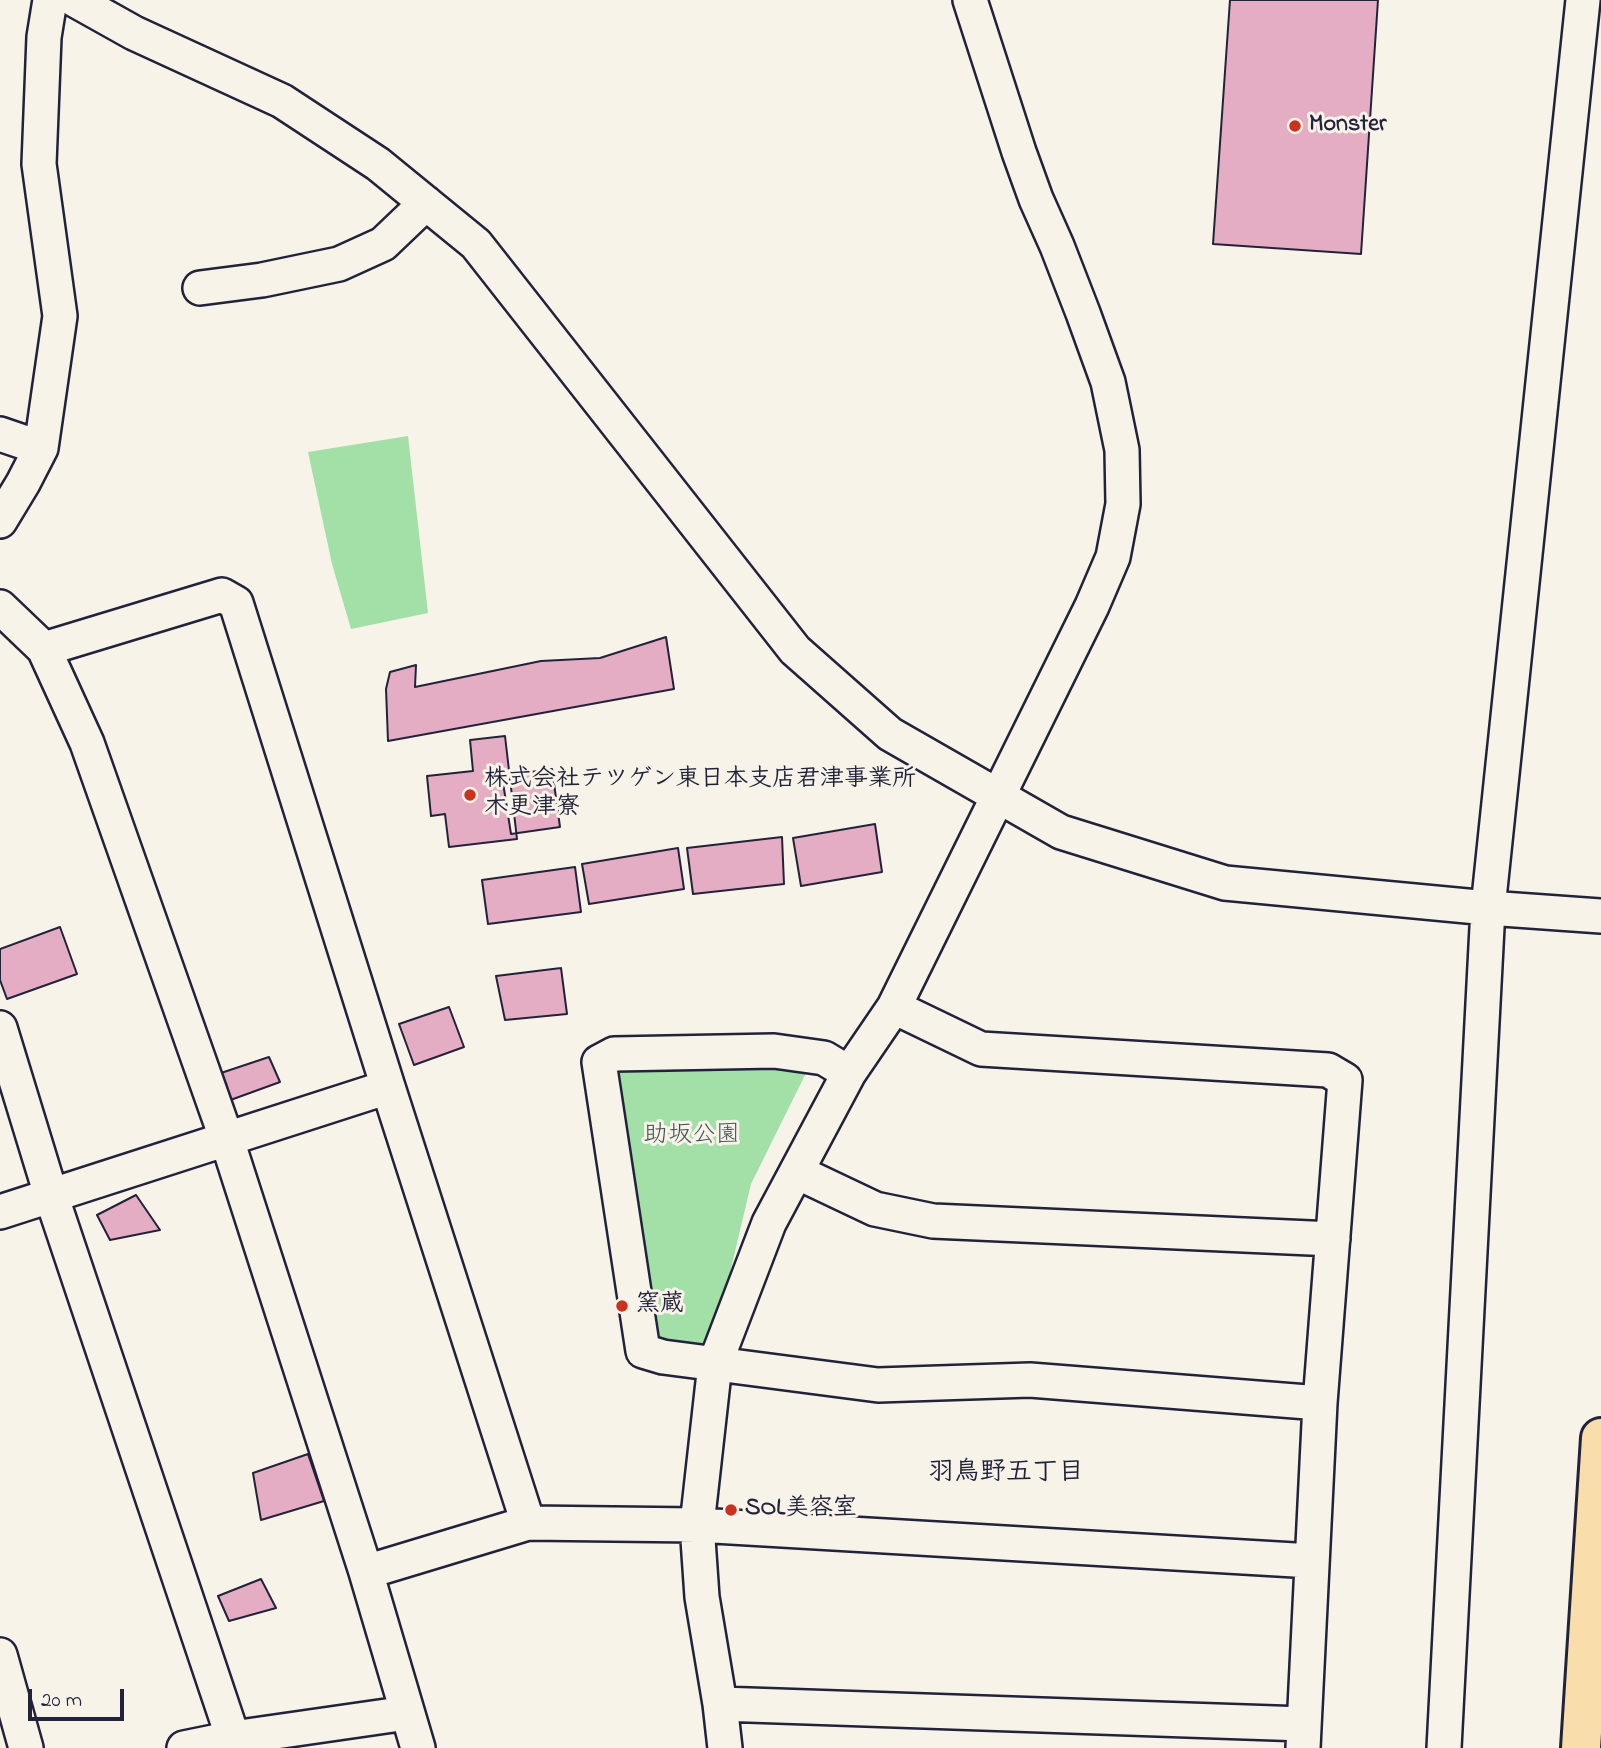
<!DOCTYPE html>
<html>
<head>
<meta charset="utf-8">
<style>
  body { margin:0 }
  #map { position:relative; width:1601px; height:1748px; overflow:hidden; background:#f7f3e8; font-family:"Indie Flower",sans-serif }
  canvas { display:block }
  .scale { position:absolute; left:28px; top:1689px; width:96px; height:32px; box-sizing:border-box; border:4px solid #22223b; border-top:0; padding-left:9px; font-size:21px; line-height:24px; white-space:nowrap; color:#22223b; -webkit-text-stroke:5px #f7f3e8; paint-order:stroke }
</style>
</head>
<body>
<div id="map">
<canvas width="1601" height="1748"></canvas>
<div class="scale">20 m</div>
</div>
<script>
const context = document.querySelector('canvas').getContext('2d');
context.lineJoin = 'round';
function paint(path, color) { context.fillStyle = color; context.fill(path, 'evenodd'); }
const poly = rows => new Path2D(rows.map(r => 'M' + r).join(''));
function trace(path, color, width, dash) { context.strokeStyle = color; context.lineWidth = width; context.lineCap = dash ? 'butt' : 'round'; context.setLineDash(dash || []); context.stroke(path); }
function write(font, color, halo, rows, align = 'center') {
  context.font = font + ' "Indie Flower","Klee One",sans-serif'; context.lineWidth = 6; context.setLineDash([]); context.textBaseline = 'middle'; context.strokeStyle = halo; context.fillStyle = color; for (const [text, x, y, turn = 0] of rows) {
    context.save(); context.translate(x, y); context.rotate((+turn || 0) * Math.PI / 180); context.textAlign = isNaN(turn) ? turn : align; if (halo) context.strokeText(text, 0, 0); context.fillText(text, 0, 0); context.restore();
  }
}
paint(poly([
  [408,436,428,613,351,629,332,564,308,452],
  [810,1065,751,1184,710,1357,649,1347,609,1069]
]), '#a2e0a8');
const building = poly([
  [1230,0,1378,0,1361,254,1213,244,1230,0],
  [666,637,674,689,388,741,386,689,390,672,416,665,415,687,541,661,600,658,666,637],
  [505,736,517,839,449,847,445,814,431,816,427,776,473,771,470,740,505,736],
  [552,769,560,827,511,834,502,776,552,769],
  [875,824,882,872,801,886,793,838,875,824],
  [782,837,784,884,693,894,687,848,782,837],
  [678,848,684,889,589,904,582,864,678,848],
  [575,867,581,912,488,924,482,880,575,867],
  [60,927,77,974,7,999,0,980,0,949,60,927],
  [561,968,567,1014,505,1020,496,976,561,968],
  [449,1007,464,1047,414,1065,399,1024,449,1007],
  [269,1057,280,1082,225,1102,215,1075,269,1057],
  [136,1195,160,1230,110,1240,97,1215,136,1195],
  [308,1454,324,1501,261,1520,253,1473,308,1454],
  [261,1579,276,1608,229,1621,218,1596,261,1579]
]);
paint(building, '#e4adc3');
trace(building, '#22223b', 2);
const minor = poly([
  [75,0,134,33,282,101,378,164,476,244,795,650,890,734,1061,832,1225,883,1488,908,1601,916],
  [200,288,262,280,339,264,383,244,426,203],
  [0,434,41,448],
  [0,521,23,483,41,448,60,316,39,164,44,37,50,0],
  [0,607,44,649,87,743,227,1140,366,1572,418,1748],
  [44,649,222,595,236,603,388,1087,528,1523],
  [894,1007,981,1049,1328,1070,1345,1080,1320,1403,1303,1748],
  [0,1028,51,1195,233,1738,234,1748],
  [849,1073,824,1058,774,1051,614,1054,599,1062,643,1351,663,1357,878,1385,1030,1380,1320,1403],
  [797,1172,875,1209,933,1221,1333,1239],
  [0,1212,388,1087],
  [366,1572,528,1523,697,1525,1312,1561],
  [0,1655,26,1748],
  [720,1704,1304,1724],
  [184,1748,233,1738,407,1713],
  [725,1748,720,1704,702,1597,697,1525,715,1364,769,1223,849,1073,894,1007,1092,606,1113,557,1123,504,1122,450,1108,382,1083,313,1057,246,1036,199,1019,152,970,0],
  [1444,1748,1488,908,1583,0]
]);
const highway = poly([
  [1581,1748,1601,1438]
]);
trace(minor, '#22223b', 38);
trace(highway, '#22223b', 44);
trace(minor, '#f7f3e8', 33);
trace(highway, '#f9deab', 38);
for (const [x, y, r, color] of [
  [1295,126,7,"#c8321e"],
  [470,795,7,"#c8321e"],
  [622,1306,7,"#c8321e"],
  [731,1510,7,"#c8321e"]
]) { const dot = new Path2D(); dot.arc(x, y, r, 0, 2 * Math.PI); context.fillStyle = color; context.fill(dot); trace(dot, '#f7f3e8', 2.5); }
write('bold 24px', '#22223b', '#f7f3e8', [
  ["Monster",1309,126],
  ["株式会社テツゲン東日本支店君津事業所",484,781],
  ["木更津寮",484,809],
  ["窯蔵",636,1306],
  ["SOL美容室",745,1510]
], 'left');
write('24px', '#425256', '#f7f3e8', [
  ["助坂公園",692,1137]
]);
write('bold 26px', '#22223b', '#f7f3e8', [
  ["羽鳥野五丁目",1006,1475]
]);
</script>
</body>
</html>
